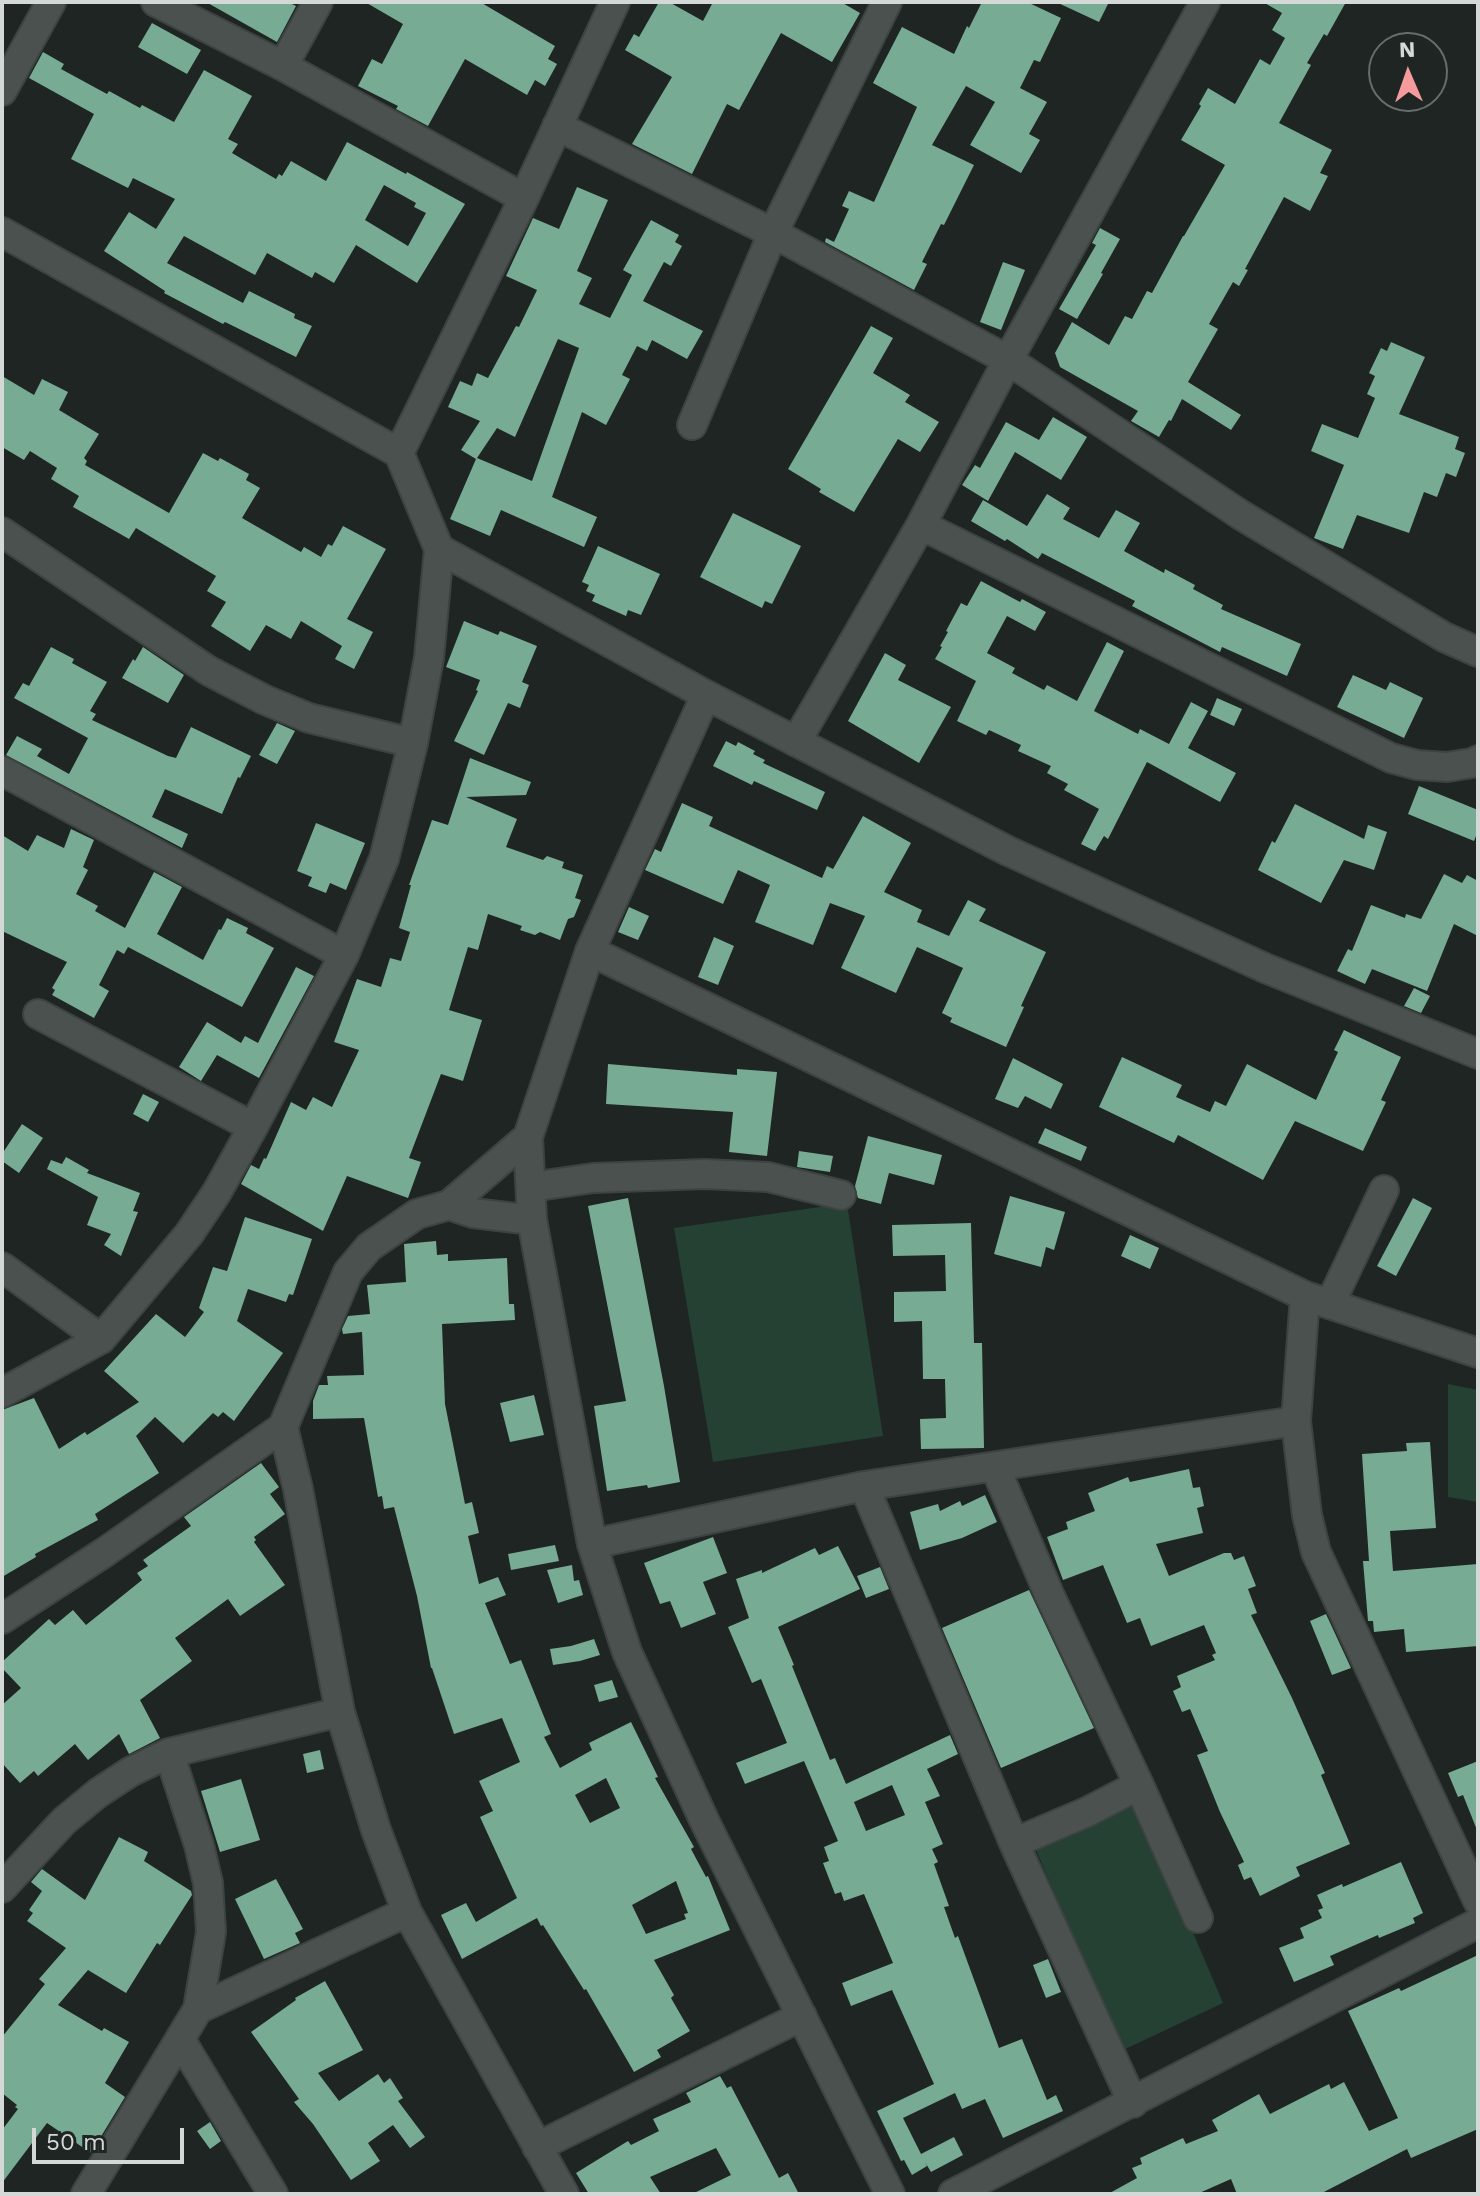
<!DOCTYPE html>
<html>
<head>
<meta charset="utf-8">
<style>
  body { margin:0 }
  #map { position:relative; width:1480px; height:2196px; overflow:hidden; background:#1e2522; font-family:"Work Sans",sans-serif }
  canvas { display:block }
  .frame { position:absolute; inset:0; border:4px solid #d4d8d6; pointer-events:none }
  .north { position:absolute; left:1368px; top:32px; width:80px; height:80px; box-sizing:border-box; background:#1e2522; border:2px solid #676d6a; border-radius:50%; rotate:358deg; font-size:22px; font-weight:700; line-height:32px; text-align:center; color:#d4d8d6 }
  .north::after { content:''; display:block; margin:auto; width:28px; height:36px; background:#f59b9d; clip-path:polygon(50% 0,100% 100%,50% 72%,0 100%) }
  .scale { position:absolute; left:32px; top:2128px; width:152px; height:36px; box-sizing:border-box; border:4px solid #d4d8d6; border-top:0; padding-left:10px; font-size:24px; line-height:28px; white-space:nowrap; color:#d4d8d6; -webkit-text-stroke:6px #1e2522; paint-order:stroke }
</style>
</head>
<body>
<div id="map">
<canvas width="1480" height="2196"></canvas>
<div class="frame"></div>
<div class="north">N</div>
<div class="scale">50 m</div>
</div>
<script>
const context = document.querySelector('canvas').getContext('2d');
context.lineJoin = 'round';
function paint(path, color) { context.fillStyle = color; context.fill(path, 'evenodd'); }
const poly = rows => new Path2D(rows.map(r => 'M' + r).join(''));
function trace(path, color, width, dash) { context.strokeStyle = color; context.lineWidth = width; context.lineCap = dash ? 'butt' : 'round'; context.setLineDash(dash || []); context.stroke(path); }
paint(poly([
  [847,1203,883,1436,713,1462,674,1228],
  [1448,1384,1478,1390,1478,1502,1448,1497],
  [1135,1796,1223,2003,1121,2051,1031,1838]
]), '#244134');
paint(poly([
  [206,2,288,2,296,6,277,42],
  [365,2,480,2,555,46,548,59,557,64,545,86,535,80,527,95,465,59,428,126,396,109,398,106,358,86,372,59,382,64,403,24],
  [659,2,669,2,703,21,713,2,841,2,860,13,832,62,781,33,739,110,727,104,692,174,632,144,672,77,625,50,634,34,639,37],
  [982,2,1027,2,1061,18,1040,62,1034,60,1020,88,1047,102,1029,134,1040,140,1021,173,970,145,995,102,966,86,932,145,974,165,944,225,941,224,922,262,927,264,914,290,825,242,826,238,834,242,849,209,842,206,849,191,874,202,917,107,873,83,902,27,954,54,967,26,969,28],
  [1056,2,1109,2,1099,22],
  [1263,2,1346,2,1327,36,1324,34,1307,63,1311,65,1279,123,1332,150,1320,173,1328,176,1310,211,1284,197,1245,269,1248,270,1239,286,1233,282,1209,324,1218,329,1188,382,1241,415,1231,430,1182,399,1171,421,1169,420,1159,437,1131,421,1138,411,1060,367,1055,353,1072,322,1109,345,1125,316,1132,319,1147,291,1152,293,1183,236,1184,236,1225,165,1181,140,1201,106,1199,104,1208,88,1235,104,1260,59,1270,65,1285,38,1272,30,1282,13],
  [152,23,201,50,187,74,138,47],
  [43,52,64,64,61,69,107,94,109,91,140,108,142,105,174,122,204,70,252,96,228,139,238,144,232,153,276,179,279,174,282,176,291,161,326,181,347,142,406,174,407,172,465,204,417,283,356,245,334,283,315,272,312,278,267,253,255,275,184,236,167,263,243,303,249,291,295,314,294,318,312,326,296,357,225,322,223,324,164,293,165,291,104,251,129,212,156,229,175,199,133,178,128,188,71,159,94,114,29,78],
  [384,185,416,203,414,207,426,213,408,246,365,220],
  [577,187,608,200,577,271,592,278,579,304,610,318,632,275,623,270,651,220,679,235,675,242,682,246,671,266,664,262,643,301,703,331,687,359,652,340,647,351,637,346,622,375,630,379,606,425,582,412,552,497,597,517,584,547,501,510,490,536,450,519,476,459,461,450,480,421,448,407,460,381,472,386,477,373,488,378,516,326,519,327,537,290,506,276,533,218,559,229],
  [558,339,579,348,532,481,477,458,497,428,515,437],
  [1100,228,1120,239,1101,273,1103,274,1077,319,1059,309,1096,245,1092,243],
  [1003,262,1025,270,1001,330,980,322],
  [871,326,893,338,873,373,910,395,905,402,939,422,920,452,898,439,854,512,819,492,821,489,788,469],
  [1391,342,1425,357,1399,414,1459,437,1455,449,1465,453,1456,477,1446,473,1437,497,1424,492,1409,533,1357,515,1343,549,1314,538,1344,465,1311,451,1322,424,1358,438,1375,398,1367,394,1375,376,1369,373,1381,348,1387,351],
  [2,376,34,395,42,379,68,392,59,410,99,434,84,458,87,461,85,465,169,513,203,453,218,461,220,458,249,474,246,480,260,488,242,518,301,552,304,547,321,557,328,544,332,546,343,526,386,549,347,619,373,632,354,669,335,659,342,646,301,621,291,639,266,625,250,651,211,626,226,602,207,591,216,576,136,528,129,539,73,507,79,496,51,479,57,468,30,451,24,460,2,447],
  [1053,417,1087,437,1061,480,1015,452,988,501,962,485,975,465,980,468,1006,422,1039,440],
  [1047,494,1070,508,1063,519,1099,538,1116,510,1140,523,1124,551,1164,573,1165,569,1195,585,1193,589,1223,605,1221,609,1301,644,1287,676,1222,647,1220,652,1132,606,1135,601,1042,553,1038,559,1007,539,1005,541,971,521,983,500,1027,526],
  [733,513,801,546,772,604,765,601,762,608,700,577],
  [598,546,660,574,641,615,628,610,626,616,592,601,595,595,586,591,589,585,582,582],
  [981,581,1020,602,1022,599,1046,612,1035,631,1007,616,987,653,1015,668,1012,673,1044,690,1047,685,1077,701,1107,642,1124,651,1094,711,1138,734,1140,729,1169,744,1191,702,1208,711,1188,748,1236,773,1220,802,1147,762,1108,839,1104,836,1095,851,1081,844,1099,809,1064,790,1068,784,1047,773,1051,766,1018,751,1021,745,989,730,986,735,957,721,976,681,935,659,942,647,940,646,948,632,946,631,961,603,967,606],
  [464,621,498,635,500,631,537,646,522,682,529,685,520,708,508,703,484,755,454,741,478,691,476,690,480,680,446,667],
  [51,647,74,659,72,663,107,682,90,711,96,714,92,720,168,756,176,758,191,727,251,756,240,778,238,777,222,814,165,789,152,817,188,834,182,848,6,755,17,736,42,749,37,756,69,774,88,738,14,698,23,683,29,686],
  [143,647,184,675,168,703,122,678,133,659,135,661],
  [885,653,906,665,898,680,951,707,919,763,848,721],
  [1353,675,1386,690,1390,682,1423,698,1404,738,1337,707],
  [1217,698,1242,709,1234,726,1210,715],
  [277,723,295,731,277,764,259,755],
  [726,741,736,746,738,742,755,751,753,754,765,760,763,763,825,792,817,810,754,781,752,785,713,766],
  [470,758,531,782,526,795,466,797,517,819,506,847,543,860,547,856,564,862,562,868,583,875,575,898,581,900,574,917,568,919,560,940,540,932,535,935,520,930,522,926,488,914,478,950,468,947,449,1010,482,1020,463,1081,441,1074,409,1158,421,1162,408,1198,347,1176,323,1231,241,1184,251,1165,259,1169,264,1158,266,1159,291,1102,306,1110,313,1097,332,1107,359,1050,334,1042,357,979,381,987,390,958,401,961,410,932,399,928,411,885,409,885,432,820,448,825],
  [1419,786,1478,810,1478,831,1474,841,1408,814],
  [682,803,713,817,709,826,822,878,827,866,833,869,863,816,911,843,884,892,922,910,917,922,949,936,968,900,986,909,979,921,1046,952,1021,1006,1024,1007,1006,1047,950,1022,952,1018,942,1013,963,968,917,947,896,993,841,968,865,916,830,903,813,945,755,922,770,885,738,870,723,904,645,870,655,849,661,852],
  [1295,804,1364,839,1368,825,1387,832,1374,870,1344,860,1321,903,1258,870,1272,841,1275,843],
  [316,823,365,843,346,890,330,883,326,893,308,886,312,877,297,871],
  [71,829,94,840,83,867,88,870,76,894,98,906,95,911,125,928,154,872,182,887,157,934,203,960,219,929,221,930,227,918,248,928,246,933,274,948,242,1007,128,947,124,954,117,950,99,985,109,991,94,1018,52,995,55,990,52,988,67,962,2,931,2,835,28,851,37,835,64,848],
  [1444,874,1462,883,1467,875,1478,881,1478,936,1454,924,1427,991,1372,969,1365,984,1337,971,1348,949,1352,951,1371,905,1405,918,1406,914,1421,919],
  [629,907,649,916,638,940,618,932],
  [714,937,734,946,718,985,698,977],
  [296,967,314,976,259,1078,217,1055,201,1081,179,1067,207,1022,241,1043,245,1036,258,1043],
  [1414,988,1430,996,1421,1013,1404,1006],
  [1344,1030,1401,1057,1381,1100,1386,1102,1363,1151,1295,1121,1263,1180,1178,1135,1174,1143,1099,1107,1122,1057,1182,1085,1176,1097,1210,1112,1215,1101,1226,1106,1247,1064,1316,1100,1338,1052,1334,1050],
  [1013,1058,1063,1084,1051,1109,1025,1096,1018,1108,995,1099],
  [608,1064,737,1075,737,1069,777,1072,767,1156,729,1152,733,1112,606,1104],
  [143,1094,159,1102,148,1122,133,1114],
  [22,1124,43,1138,19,1173,2,1161,2,1154],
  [1045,1128,1087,1147,1081,1161,1038,1143],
  [868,1136,942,1155,934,1185,889,1173,881,1204,858,1198,855,1186],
  [799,1151,833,1156,830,1172,797,1167],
  [66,1157,89,1170,87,1173,140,1193,133,1211,138,1212,121,1256,104,1245,111,1234,87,1225,98,1197,47,1169,51,1160,62,1164],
  [1010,1196,1065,1212,1054,1250,1046,1247,1041,1267,994,1254],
  [628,1198,664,1386,680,1482,648,1488,647,1485,607,1491,594,1406,626,1401,588,1206],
  [1413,1198,1432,1208,1396,1276,1377,1266],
  [245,1217,312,1239,293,1295,289,1294,286,1302,248,1289,237,1321,283,1353,234,1421,223,1412,218,1417,213,1413,183,1443,155,1417,136,1436,159,1473,95,1514,98,1520,35,1554,36,1557,2,1577,2,1410,34,1398,59,1449,85,1432,87,1435,139,1402,104,1371,156,1314,185,1337,204,1312,199,1308,213,1267,227,1271],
  [971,1223,974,1343,982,1343,984,1448,921,1449,920,1419,946,1418,945,1379,923,1379,922,1321,894,1322,894,1292,946,1291,945,1255,893,1256,892,1225],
  [1130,1235,1159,1248,1150,1269,1121,1256],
  [436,1241,437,1255,448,1254,448,1261,507,1258,509,1304,514,1304,515,1320,442,1324,445,1404,465,1504,472,1502,479,1533,468,1536,479,1584,498,1577,506,1595,485,1603,510,1664,521,1660,551,1734,544,1737,560,1768,592,1750,589,1743,631,1722,658,1777,655,1778,694,1847,691,1849,706,1877,708,1876,730,1930,654,1960,674,1995,671,1998,690,2031,657,2050,661,2057,634,2072,586,1989,584,1990,543,1925,541,1926,537,1918,462,1959,441,1915,466,1903,476,1922,517,1898,480,1817,493,1811,479,1781,520,1762,502,1718,454,1734,432,1668,431,1668,417,1596,394,1507,384,1509,382,1496,378,1497,364,1418,313,1419,313,1401,319,1385,328,1385,327,1376,364,1375,362,1332,343,1334,342,1329,348,1316,370,1314,367,1285,406,1282,404,1244],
  [606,1778,620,1808,590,1823,575,1795],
  [676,1881,688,1913,684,1914,686,1919,646,1934,632,1905],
  [534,1395,544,1435,510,1442,500,1403],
  [1430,1442,1436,1528,1390,1531,1393,1571,1478,1564,1478,1646,1406,1652,1404,1629,1374,1632,1373,1621,1368,1621,1363,1561,1369,1561,1362,1454,1407,1451,1406,1443],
  [261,1463,279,1487,270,1494,285,1514,254,1537,256,1540,254,1542,285,1585,240,1616,228,1599,175,1638,192,1661,140,1700,160,1738,129,1754,119,1734,88,1760,75,1744,38,1776,34,1771,20,1783,2,1763,2,1705,21,1688,2,1668,2,1662,49,1619,55,1625,73,1610,86,1625,142,1580,137,1573,148,1566,143,1560,191,1526,184,1517],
  [1189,1469,1193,1488,1200,1487,1204,1506,1197,1508,1203,1533,1156,1544,1169,1576,1224,1553,1231,1553,1234,1560,1244,1556,1256,1586,1248,1589,1257,1613,1251,1615,1292,1698,1325,1773,1321,1775,1350,1844,1296,1867,1300,1876,1260,1896,1251,1877,1244,1880,1238,1865,1244,1862,1220,1812,1197,1755,1208,1751,1190,1709,1182,1712,1173,1691,1181,1687,1177,1676,1215,1660,1212,1655,1216,1653,1204,1625,1151,1646,1140,1618,1127,1623,1103,1565,1063,1580,1047,1537,1068,1529,1066,1522,1095,1511,1088,1493,1128,1477,1130,1482],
  [985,1495,997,1522,962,1538,920,1550,910,1512,938,1504,940,1511,960,1501,962,1506],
  [713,1537,727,1573,703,1582,716,1614,681,1628,670,1601,660,1604,644,1563],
  [555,1545,559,1561,511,1570,508,1554],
  [838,1546,860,1589,778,1627,794,1665,792,1666,830,1760,835,1758,846,1784,950,1735,958,1754,927,1769,940,1796,925,1802,943,1844,932,1849,938,1862,934,1864,949,1906,944,1907,955,1938,958,1936,999,2048,1022,2039,1047,2100,1056,2095,1063,2111,1003,2138,985,2099,962,2109,955,2093,903,2118,921,2154,954,2137,963,2155,931,2172,925,2162,927,2166,912,2175,904,2160,901,2161,877,2111,934,2084,892,1990,851,2006,842,1983,893,1963,864,1894,844,1901,841,1892,835,1894,823,1863,829,1861,824,1847,838,1841,804,1761,745,1784,736,1763,787,1743,761,1679,752,1683,728,1627,749,1618,736,1579,762,1570,762,1573,815,1548,819,1555],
  [892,1785,905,1815,866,1831,854,1802],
  [572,1565,574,1581,579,1580,583,1595,558,1603,547,1570],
  [880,1567,889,1589,866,1598,857,1576],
  [1029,1590,1094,1728,1001,1768,942,1628],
  [1326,1614,1351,1668,1332,1675,1310,1621],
  [594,1639,600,1655,580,1661,553,1665,550,1649,571,1646],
  [612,1680,618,1697,599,1702,594,1685],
  [320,1750,324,1769,307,1773,303,1754],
  [1478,1761,1478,1829,1477,1830,1463,1795,1458,1797,1448,1773],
  [241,1779,260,1840,220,1852,201,1791],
  [119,1837,148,1852,144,1861,191,1891,192,1895,160,1945,157,1943,126,1993,88,1970,58,2005,102,2031,104,2028,129,2042,105,2083,125,2097,91,2153,47,2123,2,2183,2,2130,18,2109,15,2107,17,2105,2,2093,2,2037,45,1984,39,1979,66,1948,27,1921,33,1913,29,1910,42,1891,31,1882,42,1869,85,1900],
  [1401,1862,1423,1913,1413,1918,1415,1923,1379,1938,1378,1935,1330,1956,1334,1965,1294,1982,1279,1948,1304,1938,1300,1928,1322,1918,1318,1910,1323,1908,1317,1895,1342,1884,1343,1887],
  [276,1879,303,1929,295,1933,300,1943,264,1959,235,1899],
  [1478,1955,1478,2129,1411,2158,1407,2149,1320,2194,1237,2194,1231,2179,1197,2194,1108,2194,1137,2178,1132,2168,1142,2164,1140,2158,1183,2138,1186,2144,1218,2131,1212,2120,1259,2094,1270,2114,1329,2084,1331,2089,1344,2082,1369,2131,1398,2118,1348,2011,1399,1988,1401,1991],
  [1048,1959,1061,1992,1046,1998,1033,1965],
  [325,1981,363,2050,318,2073,339,2101,378,2074,384,2083,390,2078,403,2098,398,2101,425,2137,410,2148,393,2125,368,2143,380,2161,351,2180,313,2124,294,2102,299,2099,251,2032,296,2000,295,1998],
  [720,2076,727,2088,731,2086,779,2178,788,2173,799,2194,692,2194,731,2175,716,2148,650,2177,661,2194,589,2194,576,2173,628,2141,631,2145,659,2131,653,2119,691,2102,686,2093],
  [210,2122,221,2141,210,2149,197,2131]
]), '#77ab94');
const minor = poly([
  [156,2,283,66,524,198],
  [283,66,318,2],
  [2,91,51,2],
  [557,126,773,233,1008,360,1205,2],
  [2,232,399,453,439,549,429,658,413,743,384,859,344,955,253,1127,217,1192,189,1234,101,1339,2,1393],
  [692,425,773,233,887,2],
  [399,453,524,198,615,2],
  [921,525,1391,758,1417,765,1447,767,1472,763,1478,760],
  [2,532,209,671,265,700,309,718,413,743],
  [439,549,706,695,1008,851,1265,968,1478,1054],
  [706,695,590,951,528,1137,532,1220,592,1544,627,1652,704,1820,890,2194],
  [796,742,921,525,1008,360,1241,515,1444,637,1478,652],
  [2,771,344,955],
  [590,951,1305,1296,1478,1353],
  [38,1014,253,1127],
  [528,1137,449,1205,417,1214,369,1247,348,1272,283,1427,298,1489,340,1712,376,1830,407,1912,564,2194],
  [531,1187,593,1178,705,1174,768,1177,841,1195],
  [449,1205,473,1213,532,1220],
  [2,1267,101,1339],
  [1305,1296,1296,1421,1307,1515,1316,1552,1478,1901],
  [1330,1304,1384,1190],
  [995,1467,1049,1594,1139,1785,1198,1918],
  [864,1486,1014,1843,1133,2103],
  [592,1544,864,1486,1296,1421],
  [2,1619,105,1552,283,1427],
  [1014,1843,1087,1812,1139,1785],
  [2,1888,64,1821,98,1793,130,1772,169,1753],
  [198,2009,407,1912],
  [537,2147,802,2016],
  [86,2194,180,2039],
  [273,2194,180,2039,198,2009,211,1932,208,1883,199,1845,169,1753,340,1712],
  [953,2194,1478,1923]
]);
trace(minor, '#3d4340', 32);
trace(minor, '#4a514e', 28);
</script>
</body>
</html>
